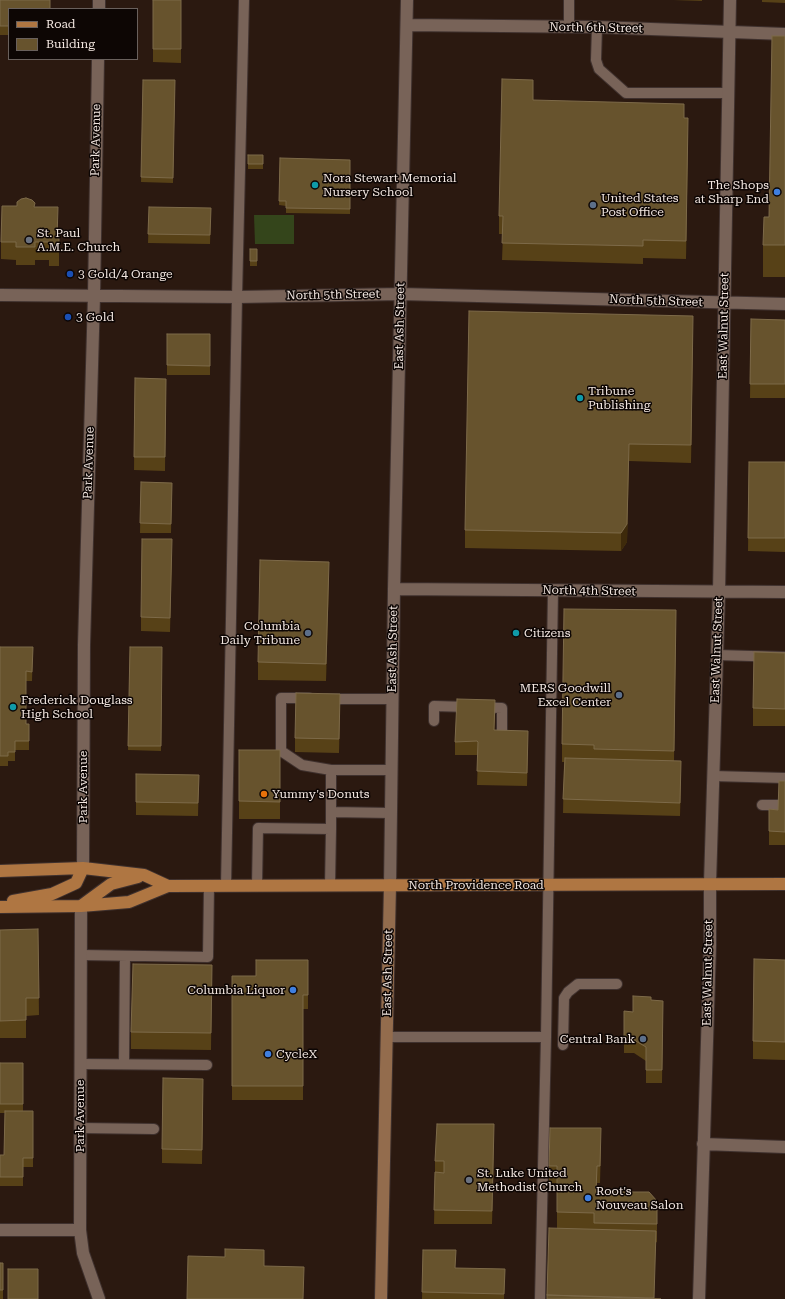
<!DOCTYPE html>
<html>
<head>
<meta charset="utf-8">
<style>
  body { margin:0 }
  #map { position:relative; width:785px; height:1299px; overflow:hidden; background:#2b1910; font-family:"Roboto Serif",serif }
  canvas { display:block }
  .legend { position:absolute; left:8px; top:8px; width:130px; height:52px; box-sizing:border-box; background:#0d0604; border:1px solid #69605c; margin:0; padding:5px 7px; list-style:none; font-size:12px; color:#f2e6e0 }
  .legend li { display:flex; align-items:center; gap:8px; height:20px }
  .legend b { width:20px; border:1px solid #69605c }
</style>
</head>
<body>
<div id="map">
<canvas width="785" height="1299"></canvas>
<ul class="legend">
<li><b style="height:5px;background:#af7642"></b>Road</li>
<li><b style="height:11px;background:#67532d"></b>Building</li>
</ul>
</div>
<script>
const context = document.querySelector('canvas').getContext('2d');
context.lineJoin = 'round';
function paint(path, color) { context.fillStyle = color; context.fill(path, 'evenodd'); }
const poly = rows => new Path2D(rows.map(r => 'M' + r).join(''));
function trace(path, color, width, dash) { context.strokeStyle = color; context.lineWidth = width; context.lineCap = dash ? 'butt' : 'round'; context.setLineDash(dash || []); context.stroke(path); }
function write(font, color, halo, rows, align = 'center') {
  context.font = font + ' "Roboto Serif",serif'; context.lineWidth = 3; context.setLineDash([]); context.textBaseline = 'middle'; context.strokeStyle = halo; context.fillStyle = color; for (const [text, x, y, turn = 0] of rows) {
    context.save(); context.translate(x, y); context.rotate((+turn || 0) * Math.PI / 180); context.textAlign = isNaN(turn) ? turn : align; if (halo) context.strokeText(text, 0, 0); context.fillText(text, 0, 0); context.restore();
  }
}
paint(poly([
  [254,215,294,215,294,244,255,244]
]), '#34451b');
const lane = poly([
  [569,27,569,0],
  [597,27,596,60,599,69,626,93,729,93],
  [717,655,785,657],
  [309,698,281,698,281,751,302,765,331,770],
  [327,699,392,699],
  [434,721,434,706,502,708,502,730],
  [713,776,785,778],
  [762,805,785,805],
  [331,812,391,813],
  [331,829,331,770,391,770],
  [226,886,237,297,244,0],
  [257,886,258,828,331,829,330,886],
  [80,955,208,957,209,886],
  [387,1037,546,1037,540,1299],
  [546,1037,553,590],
  [563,1045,564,998,568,992,578,984,617,984],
  [80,1064,207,1065],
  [124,1064,125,956],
  [80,1128,154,1129]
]);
const street = poly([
  [99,9,99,0],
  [407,25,597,27,785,34],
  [0,295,237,297,401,294,785,304],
  [394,589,785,592],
  [83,868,84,645,94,296,98,59],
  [390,885,394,589,407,0],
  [81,906,80,1230,83,1253,99,1299],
  [703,1144,785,1147],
  [0,1230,80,1230],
  [699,1299,710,945,710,883,719,592,730,0]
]);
const secondary = poly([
  [381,1299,390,885]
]);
const primary = poly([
  [0,871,83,868,144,875,168,886],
  [13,901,52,894,76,883,83,868],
  [81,906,111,884,138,877],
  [0,907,81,906,129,902,168,886,785,884]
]);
trace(lane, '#3f312e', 12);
trace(street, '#3f312e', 14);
trace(secondary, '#3f312e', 14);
trace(primary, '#3f312e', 14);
trace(lane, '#786358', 10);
trace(street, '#786358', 12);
trace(secondary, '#936c4d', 12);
trace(primary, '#af7642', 12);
paint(poly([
  [0,0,9,9,9,35,0,35],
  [153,0,181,0,181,63,153,62],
  [673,0,702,0,702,1],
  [762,0,785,0,785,3,762,2],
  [785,36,785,277,763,277,763,245,769,217],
  [143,80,175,80,173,183,141,182],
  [533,100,684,118,688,136,686,259,643,258,643,264,502,260,503,234,499,234,499,216],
  [248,155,263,155,263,169,248,169],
  [280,158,350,160,350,214,286,213,286,206,279,205],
  [35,207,57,238,59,238,59,266,49,266,49,260,35,260,35,265,16,265,16,260,1,259,1,242],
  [149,207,211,208,210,244,148,243],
  [250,249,257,249,257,266,250,266],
  [751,319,785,320,785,398,750,398],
  [167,334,210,334,210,375,167,375],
  [693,334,691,463,629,461,627,542,621,551,465,548,465,530],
  [135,378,166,379,165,471,134,470],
  [749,462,785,462,785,552,748,551],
  [141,482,172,483,171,533,140,533],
  [172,553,170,632,141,631,141,617],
  [329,579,326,681,258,680,258,662],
  [676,628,674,761,681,775,680,816,563,813,564,762,562,762,562,744],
  [0,647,33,647,32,681,26,681,26,724,29,724,29,750,15,750,15,761,8,761,8,766,0,766],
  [130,647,162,647,161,751,128,750],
  [785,653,785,726,753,726,753,708],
  [340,708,339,753,295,752,295,738],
  [495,714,494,730,528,745,527,786,477,785,478,756,477,755,455,755,455,742],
  [239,750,280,750,280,819,239,819],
  [136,774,199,775,198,816,136,815],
  [785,781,785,845,769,845,769,831,778,810],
  [38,929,39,1015,26,1016,26,1038,0,1038,0,930],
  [308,960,308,1009,303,1009,303,1100,232,1100,232,976,256,976],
  [785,960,785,1060,753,1059,753,1041],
  [212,965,211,1050,131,1049,131,1032],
  [651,1000,663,1001,662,1083,646,1083,646,1061,634,1053,624,1053,624,1011,633,1012],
  [0,1063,23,1063,23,1111,33,1121,33,1167,23,1167,23,1186,0,1186,0,1155,4,1155,5,1113,0,1113],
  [203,1093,202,1164,162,1163,162,1149],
  [494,1138,492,1224,434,1224,435,1175,435,1161],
  [601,1146,600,1183,597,1183,597,1192,657,1201,657,1242,547,1299,557,1229,557,1183,549,1183,549,1166],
  [423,1250,456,1268,505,1269,504,1299,422,1299],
  [0,1263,3,1263,3,1299,0,1299]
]), '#574117');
paint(poly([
  [688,118,688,136,686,259,686,241],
  [693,316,693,334,691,463,691,445],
  [629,444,627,542,621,551,621,533],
  [329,562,329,579,326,681,326,664],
  [340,694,340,708,339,753,339,739],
  [528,731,528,745,527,786,527,773],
  [681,761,681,775,680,816,680,803],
  [494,1124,494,1138,492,1224,492,1211]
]), '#3e2a0b');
const building = poly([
  [0,0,50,0,50,9,9,9,9,26,0,26,0,0],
  [153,0,181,0,181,49,153,49,153,0],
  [772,36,785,36,785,245,763,245,764,217,769,217,772,36],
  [502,79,533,80,533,100,684,104,684,118,688,118,686,241,643,240,643,246,502,243,503,216,499,216,502,79],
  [143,80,175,80,173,178,141,177,143,80],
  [248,155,263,155,263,164,248,164,248,155],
  [280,158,350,160,350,209,286,208,286,201,279,201,280,158],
  [26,198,32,200,35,203,34,207,58,207,57,238,59,238,59,248,49,248,50,242,35,242,35,247,16,247,16,242,1,242,2,206,17,206,17,202,21,199,26,198],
  [149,207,211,208,210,235,148,234,149,207],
  [250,249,257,249,257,261,250,261,250,249],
  [469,311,693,316,691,445,629,444,627,524,621,533,465,530,469,311],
  [751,319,785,320,785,384,750,384,751,319],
  [167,334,210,334,210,366,167,365,167,334],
  [135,378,166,379,165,457,134,457,135,378],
  [749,462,785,462,785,538,748,538,749,462],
  [141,482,172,483,171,524,140,523,141,482],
  [142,539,172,539,170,618,141,617,142,539],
  [260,560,329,562,326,664,258,662,260,560],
  [564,609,676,610,674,751,594,749,594,745,562,744,564,609],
  [0,647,33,647,32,672,26,671,26,724,29,724,29,741,15,741,15,752,8,752,8,756,0,756,0,647],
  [130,647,162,647,161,746,128,746,130,647],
  [754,652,785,653,785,709,753,708,754,652],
  [296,693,340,694,339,739,295,738,296,693],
  [457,699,495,700,494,730,528,731,527,773,477,771,478,742,477,741,455,742,457,699],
  [239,750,280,750,280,802,239,801,239,750],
  [565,758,681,761,680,803,563,799,565,758],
  [136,774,199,775,198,803,136,802,136,774],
  [779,781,785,781,785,832,769,831,769,809,778,810,779,781],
  [38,929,39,998,26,998,26,1020,0,1021,0,930,38,929],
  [754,959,785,960,785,1042,753,1041,754,959],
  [256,960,308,960,308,995,303,995,303,1086,232,1086,232,976,256,976,256,960],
  [133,964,212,965,211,1033,131,1032,133,964],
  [633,996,651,997,651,1000,663,1001,662,1070,646,1070,646,1047,634,1040,624,1040,624,1011,633,1012,633,996],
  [0,1063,23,1063,23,1104,0,1104,0,1063],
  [163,1078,203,1079,202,1150,162,1149,163,1078],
  [5,1111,33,1111,33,1158,23,1158,23,1177,0,1177,0,1155,4,1155,5,1111],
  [437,1124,494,1124,492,1211,434,1210,435,1172,444,1173,444,1161,435,1161,437,1124],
  [550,1128,601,1128,600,1166,597,1166,596,1192,649,1192,657,1201,657,1224,594,1223,594,1213,557,1212,557,1166,549,1166,550,1128],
  [549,1228,656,1231,654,1298,547,1295,549,1228],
  [225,1249,264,1250,264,1266,304,1267,303,1299,187,1299,188,1256,225,1257,225,1249],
  [423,1250,456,1250,455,1268,505,1269,504,1294,422,1292,423,1250],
  [0,1263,3,1263,3,1290,0,1290,0,1263],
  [8,1269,38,1269,38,1299,8,1299,8,1269],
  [547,1295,661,1299,547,1299,547,1295]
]);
paint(building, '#67532d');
trace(building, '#7d6a49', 1);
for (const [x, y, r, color] of [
  [315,185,4,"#0f9aa8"],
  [777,192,4,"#3f7fe0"],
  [593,205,4,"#5c6f8a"],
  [29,240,4,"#6b7280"],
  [70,274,4,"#1a4fb4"],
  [68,317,4,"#1a4fb4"],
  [580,398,4,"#0f9aa8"],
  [308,633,4,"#5c6f8a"],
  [516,633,4,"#0f9aa8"],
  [619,695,4,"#5c6f8a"],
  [13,707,4,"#0f9aa8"],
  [264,794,4,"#e8710a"],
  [293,990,4,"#3f7fe0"],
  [643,1039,4,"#5c6f8a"],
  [268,1054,4,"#3f7fe0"],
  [469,1180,4,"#6b7280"],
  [588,1198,4,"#3f7fe0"]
]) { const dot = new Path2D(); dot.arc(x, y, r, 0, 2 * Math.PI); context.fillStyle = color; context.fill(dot); trace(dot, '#0d0604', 1.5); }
write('12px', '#f2e6e0', '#0d0604', [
  ["North 6th Street",596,28,1],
  ["Park Avenue",96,140,-89],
  ["North 5th Street",333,295,-1],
  ["North 5th Street",656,301,2],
  ["East Ash Street",400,326,-89],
  ["East Walnut Street",724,326,-89],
  ["Park Avenue",89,463,-88],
  ["North 4th Street",589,591,1],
  ["East Ash Street",393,649,-89],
  ["East Walnut Street",717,650,-88],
  ["Park Avenue",83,787,-90],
  ["North Providence Road",476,885],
  ["East Ash Street",388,973,-89],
  ["East Walnut Street",708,973,-89],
  ["Park Avenue",80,1116,-90]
]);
write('12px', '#f2e6e0', '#0d0604', [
  ["Nora Stewart Memorial",323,178],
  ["Nursery School",323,192],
  ["The Shops",769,185,"right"],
  ["at Sharp End",769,199,"right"],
  ["United States",601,198],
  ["Post Office",601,212],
  ["St. Paul",37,233],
  ["A.M.E. Church",37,247],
  ["3 Gold/4 Orange",78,274],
  ["3 Gold",76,317],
  ["Tribune",588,391],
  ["Publishing",588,405],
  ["Columbia",300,626,"right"],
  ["Daily Tribune",300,640,"right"],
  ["Citizens",524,633],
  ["MERS Goodwill",611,688,"right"],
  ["Excel Center",611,702,"right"],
  ["Frederick Douglass",21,700],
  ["High School",21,714],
  ["Yummy's Donuts",272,794],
  ["Columbia Liquor",285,990,"right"],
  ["Central Bank",635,1039,"right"],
  ["CycleX",276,1054],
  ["St. Luke United",477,1173],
  ["Methodist Church",477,1187],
  ["Root's",596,1191],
  ["Nouveau Salon",596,1205]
], 'left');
</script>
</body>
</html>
